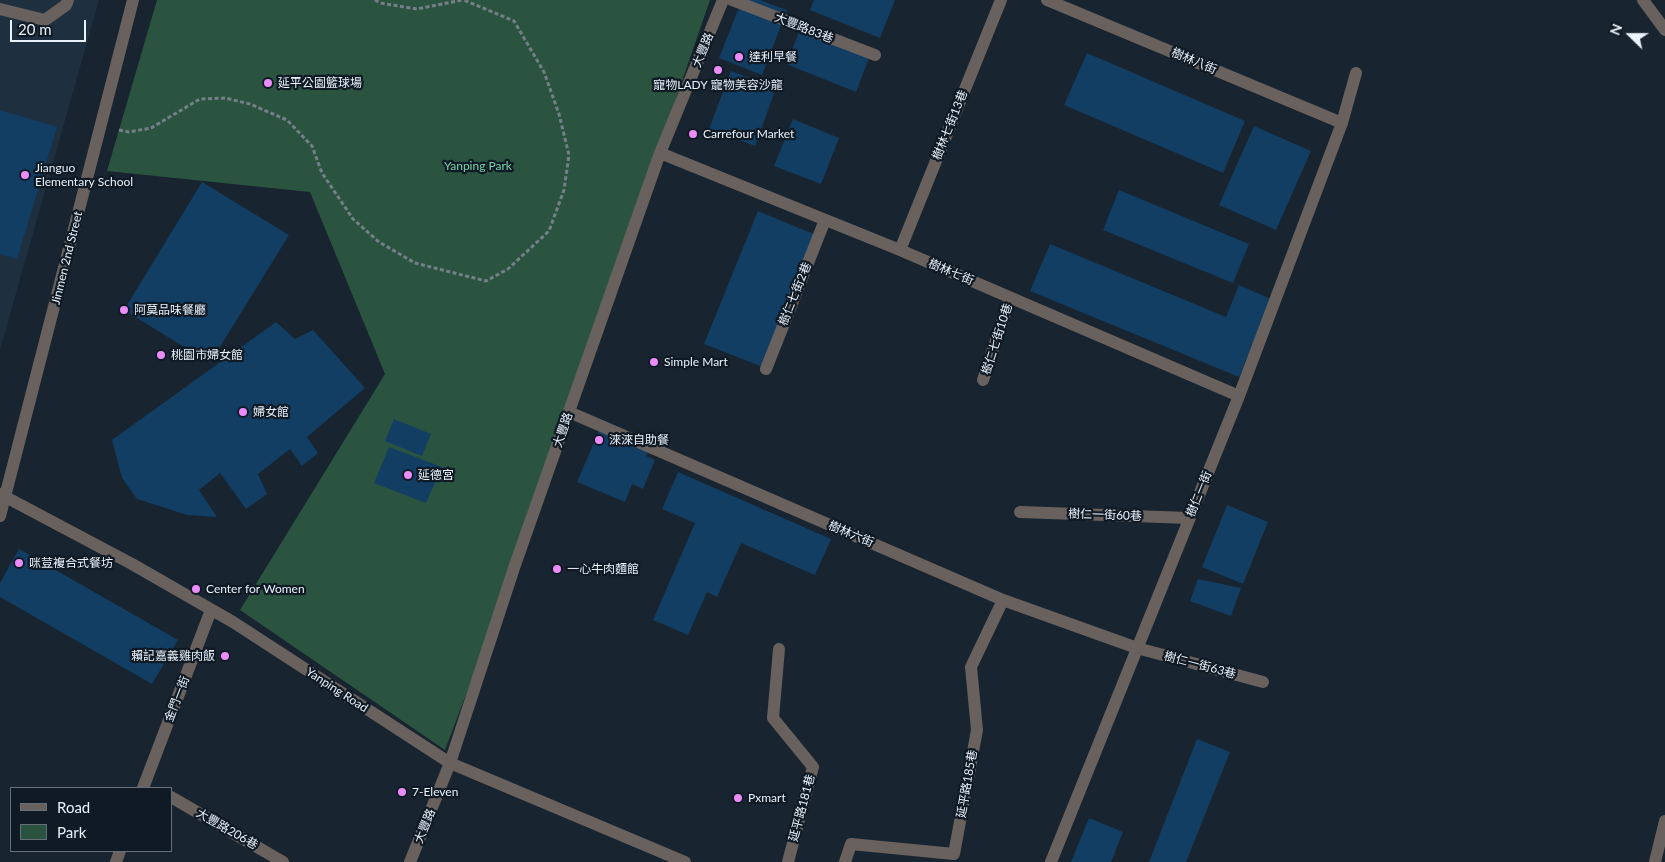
<!DOCTYPE html>
<html>
<head>
<meta charset="utf-8">
<style>
  body { margin:0 }
  #map { position:relative; width:1665px; height:862px; overflow:hidden; background:#18242f; font-family:Lato,sans-serif }
  canvas { display:block }
  .legend { position:absolute; left:10px; top:787px; width:162px; height:65px; box-sizing:border-box; background:#0f1a25; border:1px solid #66707a; margin:0; padding:6px 9px; list-style:none; font-size:15px; color:#e9f1f9 }
  .legend li { display:flex; align-items:center; gap:10px; height:25px }
  .legend b { width:25px; border:1px solid #66707a }
  .north { position:absolute; left:1605px; top:10px; width:50px; height:50px; -webkit-text-stroke:4px #0f1a25; paint-order:stroke; rotate:292deg; font-size:14px; font-weight:700; line-height:20px; text-align:center; color:#e9f1f9 }
  .north::after { content:''; display:block; margin:auto; width:18px; height:22px; background:#e9f1f9; clip-path:polygon(50% 0,100% 100%,50% 72%,0 100%) }
  .scale { position:absolute; left:10px; top:20px; width:76px; height:22px; box-sizing:border-box; border:2px solid #e9f1f9; border-top:0; padding-left:6px; font-size:15px; line-height:18px; white-space:nowrap; color:#e9f1f9; -webkit-text-stroke:4px #0f1a25; paint-order:stroke }
</style>
</head>
<body>
<div id="map">
<canvas width="1665" height="862"></canvas>
<ul class="legend">
<li><b style="height:6px;background:#69615d"></b>Road</li>
<li><b style="height:14px;background:#2b5440"></b>Park</li>
</ul>
<div class="north">N</div>
<div class="scale">20 m</div>
</div>
<script>
const context = document.querySelector('canvas').getContext('2d');
context.lineJoin = 'round';
function paint(path, color) { context.fillStyle = color; context.fill(path, 'evenodd'); }
const poly = rows => new Path2D(rows.map(r => 'M' + r).join(''));
function trace(path, color, width, dash) { context.strokeStyle = color; context.lineWidth = width; context.lineCap = dash ? 'butt' : 'round'; context.setLineDash(dash || []); context.stroke(path); }
function write(font, color, halo, rows, align = 'center') {
  context.font = font + ' Lato,"Noto Sans TC",sans-serif'; context.lineWidth = 4.5; context.setLineDash([]); context.textBaseline = 'middle'; context.strokeStyle = halo; context.fillStyle = color; for (const [text, x, y, turn = 0] of rows) {
    context.save(); context.translate(x, y); context.rotate((+turn || 0) * Math.PI / 180); context.textAlign = isNaN(turn) ? turn : align; if (halo) context.strokeText(text, 0, 0); context.fillText(text, 0, 0); context.restore();
  }
}
paint(poly([
  [0,0,99,0,0,350]
]), '#1e2f3f');
paint(poly([
  [157,0,710,0,514,568,445,750,240,610,385,374,310,192,107,171]
]), '#2b5440');
paint(poly([
  [742,0,760,0,787,10,762,75,719,58],
  [814,0,895,0,880,38,810,10],
  [800,30,869,58,856,92,786,64],
  [1087,53,1245,121,1223,173,1064,105],
  [731,71,776,88,755,146,709,129],
  [0,110,57,127,17,259,0,254],
  [793,119,839,138,821,184,774,166],
  [1254,126,1311,151,1276,230,1219,205],
  [202,182,289,235,210,363,124,310],
  [1119,190,1249,244,1233,283,1103,230],
  [758,211,816,235,763,367,704,344],
  [1050,244,1226,317,1239,285,1271,299,1239,377,1030,291],
  [276,322,295,339,313,330,365,388,307,437,318,453,302,466,290,449,258,474,267,494,246,509,220,473,199,490,217,517,187,515,137,499,122,478,112,440],
  [394,419,431,434,422,456,385,441],
  [599,431,648,452,646,456,655,460,643,489,632,484,625,502,577,482],
  [389,447,442,467,426,503,374,483],
  [678,472,831,539,815,575,741,543,717,597,707,592,688,635,653,620,695,523,662,509],
  [1227,505,1268,522,1243,584,1202,567],
  [19,549,178,640,152,684,0,597,0,583],
  [1198,579,1241,588,1231,616,1190,601],
  [1197,739,1230,752,1186,862,1149,862],
  [1089,818,1123,832,1111,862,1071,862]
]), '#123e63');
trace(poly([
  [375,0,380,3,417,9,462,0],
  [119,130,129,132,151,128,200,99,225,98,250,104,287,120,312,146,322,173,353,219,379,242,415,263,486,281,508,269,549,231,564,190,569,155,559,114,544,72,514,21,464,0]
]), '#757f89', 3, [4, 2.5]);
trace(poly([
  [732,0,875,55],
  [1047,0,1342,123],
  [1643,0,1665,30],
  [0,9,45,20,66,5,68,0],
  [660,153,900,250,1239,396],
  [900,250,1001,0],
  [766,369,825,220],
  [983,380,1010,298],
  [569,412,1003,600,1137,648,1263,682],
  [0,494,132,564,233,622,450,763,685,862],
  [1020,512,1189,518],
  [0,516,133,0],
  [779,649,773,718,813,767,788,862],
  [143,788,211,610],
  [171,797,283,862],
  [116,862,120,851],
  [410,862,450,763,514,568,660,153,723,0],
  [845,862,851,844,954,854,977,730,971,667,1003,600],
  [1051,862,1239,396,1342,123,1356,73],
  [1655,862,1665,821]
]), '#69615d', 12);
for (const [x, y, r, color] of [
  [739,57,5,"#ec8cfa"],
  [718,70,5,"#ec8cfa"],
  [268,83,5,"#ec8cfa"],
  [693,134,5,"#ec8cfa"],
  [25,175,5,"#ec8cfa"],
  [124,310,5,"#ec8cfa"],
  [161,355,5,"#ec8cfa"],
  [654,362,5,"#ec8cfa"],
  [243,412,5,"#ec8cfa"],
  [599,440,5,"#ec8cfa"],
  [408,475,5,"#ec8cfa"],
  [19,563,5,"#ec8cfa"],
  [557,569,5,"#ec8cfa"],
  [196,589,5,"#ec8cfa"],
  [225,656,5,"#ec8cfa"],
  [402,792,5,"#ec8cfa"],
  [738,798,5,"#ec8cfa"]
]) { const dot = new Path2D(); dot.arc(x, y, r, 0, 2 * Math.PI); context.fillStyle = color; context.fill(dot); trace(dot, '#0f1a25', 2); }
write('12px', '#e9f1f9', '#0f1a25', [
  ["大豐路83巷",804,28,21],
  ["大豐路",703,50,-68],
  ["樹林八街",1194,61,23],
  ["樹林七街13巷",950,125,-68],
  ["Jinmen 2nd Street",67,258,-76],
  ["樹林七街",951,272,23],
  ["樹仁七街2巷",795,294,-68],
  ["樹仁七街10巷",997,339,-72],
  ["大豐路",563,430,-71],
  ["樹仁一街",1199,494,-68],
  ["樹仁一街60巷",1105,515,2],
  ["樹林六街",851,534,23],
  ["樹仁一街63巷",1200,665,15],
  ["Yanping Road",337,690,33],
  ["金門一街",177,699,-69],
  ["延平路185巷",967,784,-80],
  ["延平路181巷",802,808,-75],
  ["大豐路",425,826,-68],
  ["大豐路206巷",227,829,30]
]);
write('12px', '#e9f1f9', '#0f1a25', [
  ["達利早餐",749,57],
  ["延平公園籃球場",278,83],
  ["寵物LADY 寵物美容沙龍",718,85,"center"],
  ["Carrefour Market",703,134],
  ["Jianguo",35,168],
  ["Elementary School",35,182],
  ["阿莫品味餐廳",134,310],
  ["桃園市婦女館",171,355],
  ["Simple Mart",664,362],
  ["婦女館",253,412],
  ["淶淶自助餐",609,440],
  ["延德宮",418,475],
  ["咪荳複合式餐坊",29,563],
  ["一心牛肉麵館",567,569],
  ["Center for Women",206,589],
  ["賴記嘉義雞肉飯",215,656,"right"],
  ["7-Eleven",412,792],
  ["Pxmart",748,798]
], 'left');
write('12px', '#79d5a8', '#0f1a25', [
  ["Yanping Park",478,166]
]);
</script>
</body>
</html>
